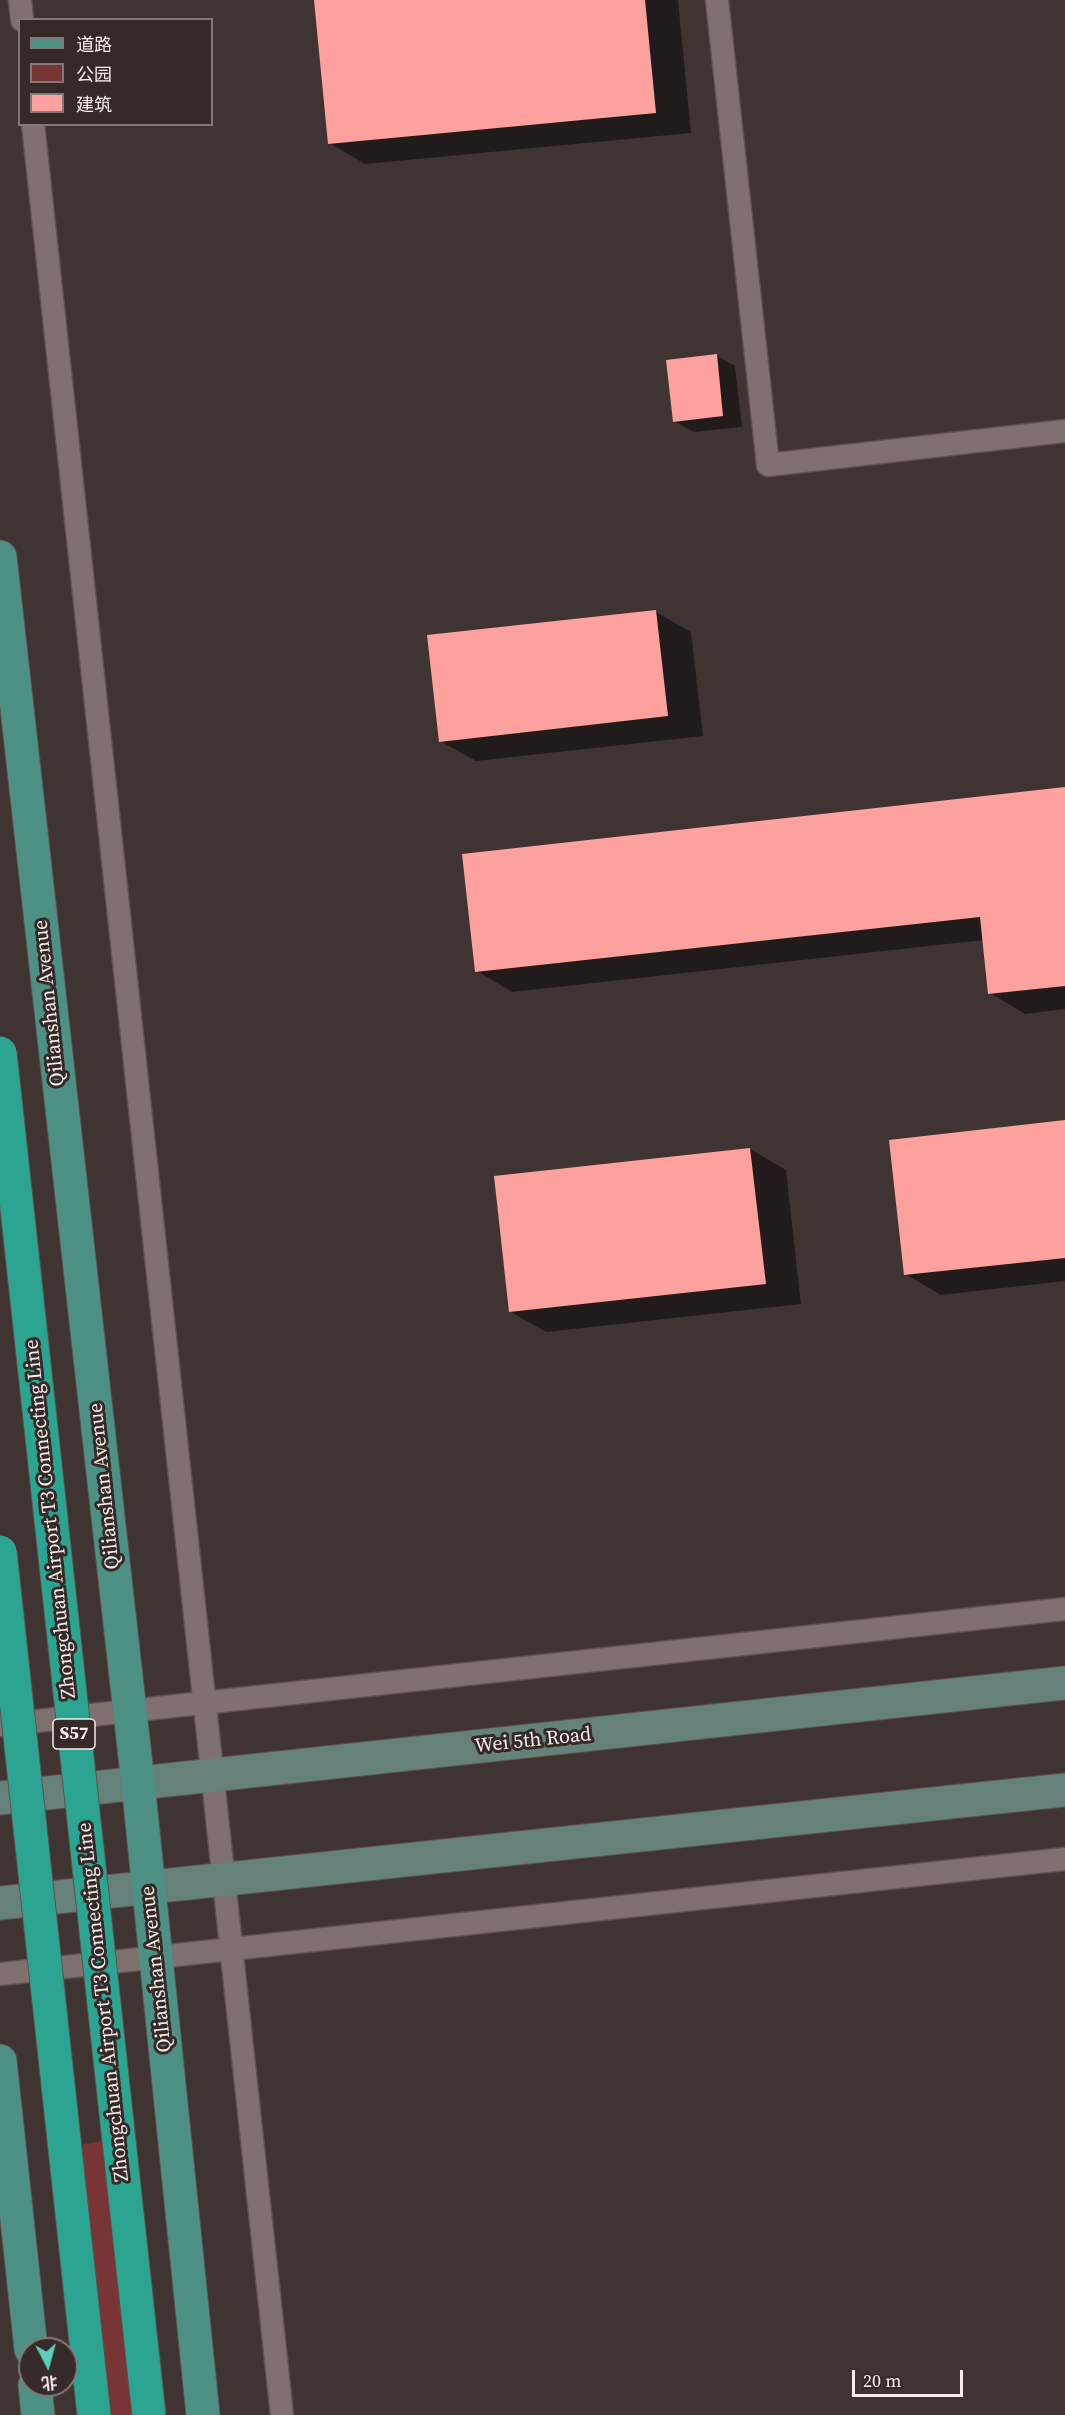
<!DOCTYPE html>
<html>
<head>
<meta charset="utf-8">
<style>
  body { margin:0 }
  #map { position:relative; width:1065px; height:2415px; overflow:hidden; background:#403433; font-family:"Source Serif 4","Noto Sans SC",serif }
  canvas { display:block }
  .legend { position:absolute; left:18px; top:18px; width:195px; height:108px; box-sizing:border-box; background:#362a29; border:2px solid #827877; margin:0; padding:8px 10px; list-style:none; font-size:18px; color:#f5edec }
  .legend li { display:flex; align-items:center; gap:12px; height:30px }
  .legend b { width:30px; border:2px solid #827877 }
  .north { position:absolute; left:18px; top:2337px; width:60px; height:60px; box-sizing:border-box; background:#362a29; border:2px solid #827877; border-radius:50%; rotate:174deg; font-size:16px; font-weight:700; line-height:24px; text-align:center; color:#f5edec }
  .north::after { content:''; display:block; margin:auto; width:21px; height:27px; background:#5dceb9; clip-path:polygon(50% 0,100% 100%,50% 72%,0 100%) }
  .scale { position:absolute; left:852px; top:2370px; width:111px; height:27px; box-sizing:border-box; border:3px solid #f5edec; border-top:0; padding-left:8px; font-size:18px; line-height:21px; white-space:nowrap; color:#f5edec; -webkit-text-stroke:4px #362a29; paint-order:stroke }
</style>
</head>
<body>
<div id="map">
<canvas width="1065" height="2415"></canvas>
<ul class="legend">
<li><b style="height:8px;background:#4d9084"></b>道路</li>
<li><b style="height:16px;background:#793435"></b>公园</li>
<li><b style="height:16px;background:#fda19e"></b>建筑</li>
</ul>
<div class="north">北</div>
<div class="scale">20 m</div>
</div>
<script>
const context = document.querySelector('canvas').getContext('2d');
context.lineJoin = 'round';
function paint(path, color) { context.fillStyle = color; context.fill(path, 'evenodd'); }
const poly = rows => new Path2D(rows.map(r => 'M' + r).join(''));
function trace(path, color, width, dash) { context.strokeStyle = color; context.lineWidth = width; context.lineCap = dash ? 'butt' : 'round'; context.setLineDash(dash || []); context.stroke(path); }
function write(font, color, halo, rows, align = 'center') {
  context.font = font + ' "Source Serif 4",serif'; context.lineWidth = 6; context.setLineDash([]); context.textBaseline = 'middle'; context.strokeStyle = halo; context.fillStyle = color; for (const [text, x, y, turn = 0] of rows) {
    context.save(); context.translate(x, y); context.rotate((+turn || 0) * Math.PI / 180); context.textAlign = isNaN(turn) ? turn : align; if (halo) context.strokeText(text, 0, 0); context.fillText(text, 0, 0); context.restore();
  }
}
paint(poly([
  [102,2141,121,2157,148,2415,86,2415,72,2146]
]), '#793435');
paint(poly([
  [316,0,678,0,691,133,365,164,329,143],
  [716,355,735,366,742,427,694,432,674,421],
  [656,612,691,632,703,736,476,761,440,741],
  [1065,789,1065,1009,1025,1014,990,993,984,940,512,992,477,971],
  [1065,1122,1065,1281,941,1295,905,1274],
  [750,1149,786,1170,801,1304,546,1332,511,1312]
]), '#0007');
paint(poly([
  [314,0,645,0,656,113,328,144],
  [717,354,723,416,673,422,666,360],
  [656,610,668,716,439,742,427,635],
  [1065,787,1065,986,988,994,980,917,475,972,462,854],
  [1065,1120,1065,1258,904,1275,889,1140],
  [750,1148,766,1284,509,1312,494,1176]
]), '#fda19e');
const lane = poly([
  [20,0,22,20],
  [717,0,768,465,1065,431],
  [33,124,282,2415],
  [0,1725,1065,1609],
  [0,1974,1065,1859]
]);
const secondary = poly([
  [0,1798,1065,1683],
  [0,1903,1065,1790]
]);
const primary = poly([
  [0,557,138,1783,203,2415],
  [0,2061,31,2349],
  [35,2385,38,2415]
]);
trace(lane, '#5d5251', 25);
trace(secondary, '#5d5251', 35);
trace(primary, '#5d5251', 35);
trace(lane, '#7f7170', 22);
trace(secondary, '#66817a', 33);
trace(primary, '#4d9084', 33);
const highwayBridge = poly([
  [0,1053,149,2415],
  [0,1552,94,2415]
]);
trace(highwayBridge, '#5d5251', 35, []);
trace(highwayBridge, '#2ba591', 33);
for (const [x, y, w] of [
  [74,1734,42]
]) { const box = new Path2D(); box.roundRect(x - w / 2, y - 15, w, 30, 4.5); context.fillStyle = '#362a29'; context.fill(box); trace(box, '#f5edec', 1.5); }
write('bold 18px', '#f5edec', null, [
  ["S57",74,1734]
]);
write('20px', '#f5edec', '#362a29', [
  ["Qilianshan Avenue",50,1003,-96],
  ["Qilianshan Avenue",105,1486,-96],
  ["Zhongchuan Airport T3 Connecting Line",51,1519,-96],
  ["Wei 5th Road",533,1741,-6],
  ["Qilianshan Avenue",157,1969,-96],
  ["Zhongchuan Airport T3 Connecting Line",104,2002,-96]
]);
</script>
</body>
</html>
